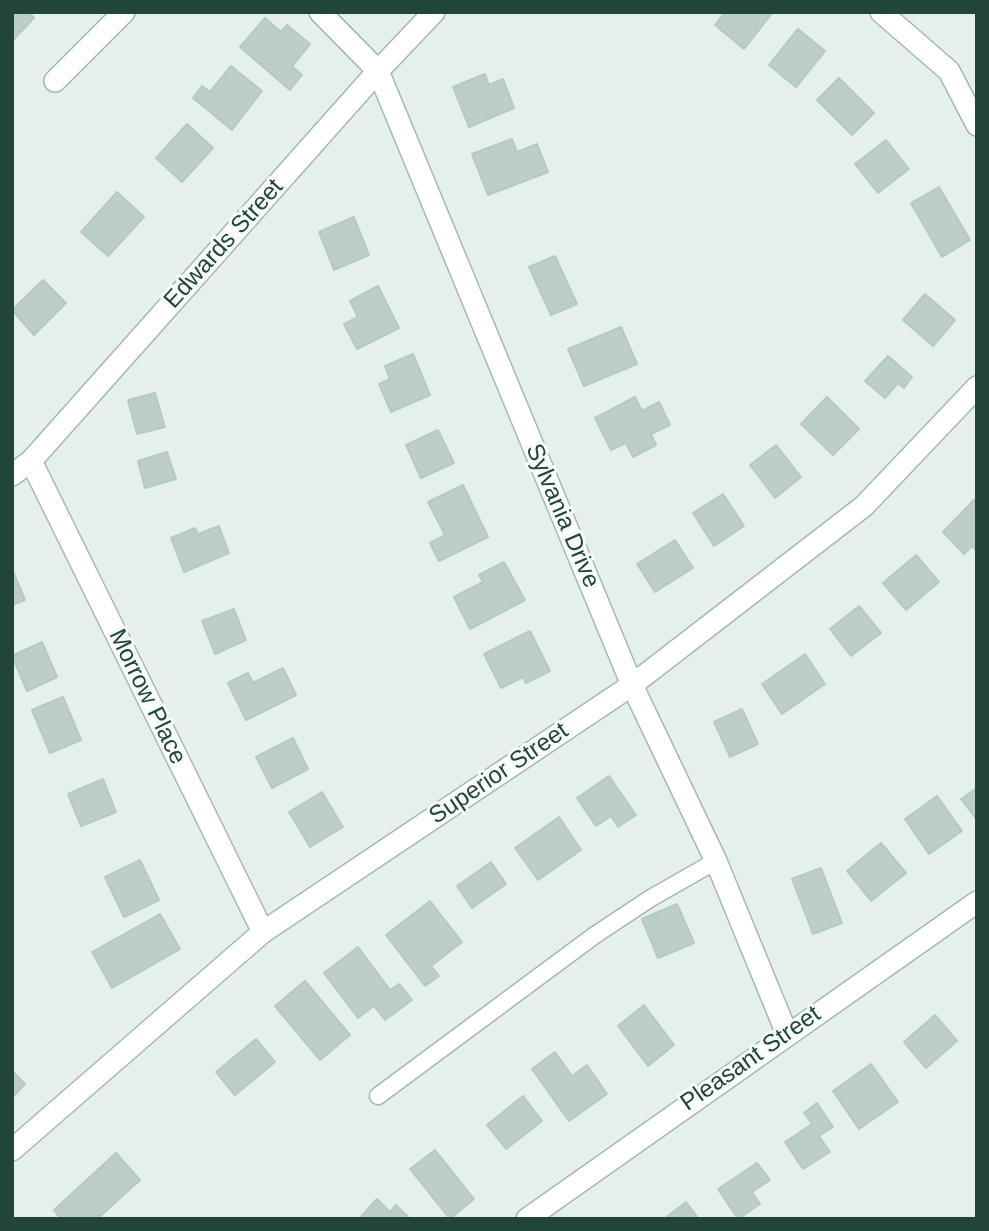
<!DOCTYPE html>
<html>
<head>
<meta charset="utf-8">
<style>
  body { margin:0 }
  #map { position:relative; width:989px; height:1231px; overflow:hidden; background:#e5efeb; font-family:Arial,sans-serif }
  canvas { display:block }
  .frame { position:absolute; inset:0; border:14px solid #21443b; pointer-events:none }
</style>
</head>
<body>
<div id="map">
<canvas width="989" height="1231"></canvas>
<div class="frame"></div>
</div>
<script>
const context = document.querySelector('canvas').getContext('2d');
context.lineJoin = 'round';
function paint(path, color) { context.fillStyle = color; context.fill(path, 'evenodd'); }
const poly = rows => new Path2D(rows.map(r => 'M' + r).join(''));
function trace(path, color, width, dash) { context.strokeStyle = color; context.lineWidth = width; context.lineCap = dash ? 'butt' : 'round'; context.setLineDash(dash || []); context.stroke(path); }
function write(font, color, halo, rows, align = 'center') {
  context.font = font + ' Arial,sans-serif'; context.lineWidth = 6; context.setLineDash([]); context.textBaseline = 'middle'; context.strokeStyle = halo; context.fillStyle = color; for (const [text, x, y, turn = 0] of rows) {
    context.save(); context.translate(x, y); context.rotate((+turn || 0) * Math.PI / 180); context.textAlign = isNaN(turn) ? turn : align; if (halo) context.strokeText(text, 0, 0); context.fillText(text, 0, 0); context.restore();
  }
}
const building = poly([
  [12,12,29,12,34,18,12,41,12,12],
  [725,12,773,12,744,49,715,25,725,12],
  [265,18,281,32,287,25,310,44,292,66,302,75,290,90,240,47,265,18],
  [798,29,825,51,796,87,769,65,798,29],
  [231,66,262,91,232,130,193,98,202,86,210,92,231,66],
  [485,74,489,85,503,79,514,108,469,127,453,87,485,74],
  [839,78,874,113,852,135,817,100,839,78],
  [187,124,213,148,182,182,156,158,187,124],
  [512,139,517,152,537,144,548,172,488,195,472,154,512,139],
  [886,140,909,169,878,193,855,164,886,140],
  [939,187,970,240,942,257,911,203,939,187],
  [117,192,144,217,108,256,81,232,117,192],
  [354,217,369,255,334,270,319,232,354,217],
  [555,256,577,304,551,315,529,267,555,256],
  [43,280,66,303,34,335,12,310,43,280],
  [378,286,399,328,357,349,344,324,358,317,350,301,378,286],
  [925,294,955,320,933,346,903,320,925,294],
  [621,327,637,364,584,386,568,349,621,327],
  [413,354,430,395,391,412,379,384,390,379,385,366,413,354],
  [888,356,912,377,904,388,898,383,885,398,865,381,888,356],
  [155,393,165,427,137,434,128,400,155,393],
  [635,397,642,411,659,402,670,425,651,434,656,445,633,457,626,443,611,450,595,418,635,397],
  [827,397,859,429,833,455,801,424,827,397],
  [438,430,454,463,421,478,406,445,438,430],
  [776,445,801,477,775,498,750,465,776,445],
  [167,452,176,479,145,488,138,461,167,452],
  [463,485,488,537,439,561,430,543,445,535,428,502,463,485],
  [723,494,744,526,714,546,693,513,723,494],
  [974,500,977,503,977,551,972,546,964,554,943,532,974,500],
  [219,526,229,553,184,572,171,538,195,528,198,534,219,526],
  [675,540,693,568,655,592,637,564,675,540],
  [916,555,939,582,906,610,883,583,916,555],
  [504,562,525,600,470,629,454,597,483,582,479,575,504,562],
  [12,569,25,600,12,605,12,569],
  [859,606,881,633,851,656,830,629,859,606],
  [234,609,246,640,215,654,202,621,234,609],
  [530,631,550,671,526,683,523,677,501,688,484,654,530,631],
  [42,642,57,677,27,691,12,656,42,642],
  [805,654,825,684,782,714,762,684,805,654],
  [283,668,296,695,246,720,228,683,248,673,253,683,283,668],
  [63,697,81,740,50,753,32,710,63,697],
  [742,709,758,744,730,757,714,722,742,709],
  [293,738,308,769,272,788,256,757,293,738],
  [609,776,636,815,618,827,611,816,596,826,577,798,609,776],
  [103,779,116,812,81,826,68,794,103,779],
  [977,788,977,820,961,799,977,788],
  [322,792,343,827,310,847,289,812,322,792],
  [937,796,962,831,929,854,905,819,937,796],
  [559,817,581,850,538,880,515,848,559,817],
  [881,843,906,873,871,901,847,871,881,843],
  [140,860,159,900,124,917,105,877,140,860],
  [491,862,506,884,472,908,457,886,491,862],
  [821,868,842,923,813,934,792,879,821,868],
  [430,901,462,942,431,966,439,976,425,986,386,935,430,901],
  [677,904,694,943,658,958,642,919,677,904],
  [160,914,180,949,112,988,92,952,160,914],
  [358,947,390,990,399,984,412,1000,385,1020,374,1006,358,1018,324,973,358,947],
  [305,981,350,1035,320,1060,275,1006,305,981],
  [644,1005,674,1045,648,1066,618,1026,644,1005],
  [935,1015,957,1041,926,1068,904,1042,935,1015],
  [256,1039,275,1062,235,1095,216,1072,256,1039],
  [555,1052,572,1076,587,1065,607,1094,569,1121,532,1069,555,1052],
  [871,1064,898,1102,859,1129,833,1091,871,1064],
  [12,1071,25,1084,12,1098,12,1071],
  [523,1096,542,1121,506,1149,487,1125,523,1096],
  [817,1103,833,1127,819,1136,830,1152,803,1169,785,1142,812,1124,804,1113,817,1103],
  [435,1150,474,1199,450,1219,410,1169,435,1150],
  [116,1153,140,1180,97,1219,61,1219,54,1210,116,1153],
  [757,1163,770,1180,752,1192,760,1204,738,1219,718,1189,757,1163],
  [377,1199,390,1212,396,1205,410,1219,359,1219,377,1199],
  [686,1202,699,1219,664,1219,686,1202]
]);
paint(building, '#bccec7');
trace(building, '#b6cac2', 2);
const service = poly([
  [378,1096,595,935,651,898,716,861]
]);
const minor = poly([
  [434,12,378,71,632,685,716,861,787,1034],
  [881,12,949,71,977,125],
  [55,81,124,12],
  [31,461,263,932],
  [12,1150,263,932,632,685,864,506,977,387],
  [527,1219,977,902]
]);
const tertiary = poly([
  [12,475,31,461,378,71,320,12]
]);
trace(service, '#a6b8b3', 19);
trace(minor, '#a6b8b3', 24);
trace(tertiary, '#a6b8b3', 24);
trace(service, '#fff', 16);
trace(minor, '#fff', 21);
trace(tertiary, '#fff', 21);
write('24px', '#21443b', '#f6fbf9', [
  ["Edwards Street",224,244,-48],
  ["Sylvania Drive",562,516,67],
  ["Morrow Place",147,697,64],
  ["Superior Street",499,774,-34],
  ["Pleasant Street",751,1059,-35]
]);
</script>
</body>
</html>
